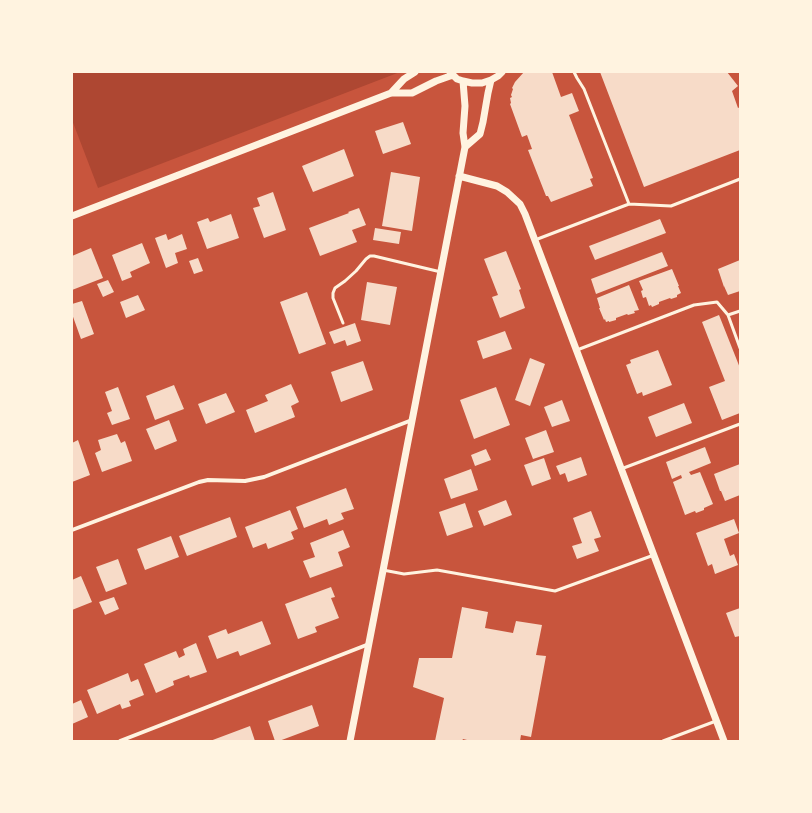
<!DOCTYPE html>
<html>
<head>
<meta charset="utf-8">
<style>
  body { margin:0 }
  #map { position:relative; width:812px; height:813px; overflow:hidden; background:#c8553d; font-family:"IBM Plex Sans",sans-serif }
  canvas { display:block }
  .frame { position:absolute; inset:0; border:73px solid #fff3e0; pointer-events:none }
</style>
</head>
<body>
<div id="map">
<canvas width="812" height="813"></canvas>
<div class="frame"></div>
</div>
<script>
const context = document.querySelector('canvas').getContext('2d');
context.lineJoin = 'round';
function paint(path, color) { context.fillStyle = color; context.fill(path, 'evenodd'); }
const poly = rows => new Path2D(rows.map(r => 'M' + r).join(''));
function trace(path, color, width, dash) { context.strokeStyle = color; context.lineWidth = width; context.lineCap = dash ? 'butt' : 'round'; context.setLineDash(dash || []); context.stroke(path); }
paint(poly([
  [72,72,400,72,98,188,72,120]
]), '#ae4732');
paint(poly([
  [524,72,552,72,561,97,572,93,579,111,569,115,593,178,590,179,593,186,551,202,548,196,546,196,528,150,532,149,527,135,522,137,510,104,511,103,510,98,512,97,511,95,513,89,512,88,515,82],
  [600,72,727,72,738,86,732,91,738,108,740,107,740,150,644,187],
  [403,122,411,144,383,154,375,131],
  [344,149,354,176,313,192,302,166],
  [391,172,420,177,412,231,382,226],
  [273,192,286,230,264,238,253,208,260,206,257,198],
  [359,208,366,225,352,230,357,242,320,256,309,228,349,213,348,212],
  [231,214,239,238,207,249,197,222,208,218,210,222],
  [660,219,666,233,595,260,589,246],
  [375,228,401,232,399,244,373,240],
  [166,234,168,240,182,234,187,249,175,253,178,263,166,268,155,238],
  [142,243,150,263,130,272,132,277,122,281,112,255],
  [91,248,103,278,72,290,72,256],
  [506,251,521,289,519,290,525,308,500,318,492,297,498,295,484,259],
  [662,252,668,266,596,294,591,279],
  [198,258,203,271,194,274,189,261],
  [740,260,740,291,728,295,724,286,724,287,718,269],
  [672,269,679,286,678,286,681,293,677,295,677,297,671,299,670,298,659,302,659,304,652,307,651,305,649,306,646,297,643,298,641,291,643,290,639,281],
  [108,280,114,292,103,297,97,284],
  [367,282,397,287,390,325,361,320],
  [629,285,639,310,634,311,635,313,628,315,627,314,616,318,616,320,609,322,609,321,606,322,605,319,604,320,599,308,600,308,597,298],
  [307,292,326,344,299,354,280,302],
  [138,295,145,310,126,318,120,302],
  [82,301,94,334,81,339,72,314,72,304],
  [719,315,740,368,740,413,722,420,709,387,725,381,702,322],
  [355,323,361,341,347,346,345,340,334,344,329,332],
  [505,331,512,349,483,359,477,341],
  [658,350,672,385,643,396,642,392,637,394,626,365,631,363,630,360],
  [530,358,545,364,530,406,515,400],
  [363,361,373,390,341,402,331,372],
  [291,384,299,402,291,406,295,417,255,433,246,410,268,401,265,395],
  [174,385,184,409,155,420,146,396],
  [118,387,130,419,112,425,107,413,112,411,105,392],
  [496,387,510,425,474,439,460,400],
  [226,393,235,412,206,424,198,404],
  [562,400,570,421,552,427,544,407],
  [684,403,692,423,656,437,648,417],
  [169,420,177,441,155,450,146,429],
  [546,430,554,452,533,459,525,438],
  [117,434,121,443,125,441,132,461,102,472,95,453,101,450,98,440],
  [78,440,90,475,72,482,72,443],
  [705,447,711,463,689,472,691,475,700,472,713,504,704,508,704,510,696,513,695,511,685,515,673,482,682,478,681,475,672,479,666,462],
  [486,449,491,460,475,466,471,455],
  [581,457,587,475,568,482,565,473,560,475,556,466],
  [544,458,551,479,532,486,524,465],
  [740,464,740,495,725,501,721,491,720,491,714,474],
  [471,469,478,490,451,499,444,479],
  [346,488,354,509,341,513,344,519,329,525,327,519,304,528,296,507],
  [506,500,512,515,484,526,478,511],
  [465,503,473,527,447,536,439,512],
  [290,510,298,529,291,532,294,539,268,549,266,543,253,548,245,527],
  [591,511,601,537,594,539,599,551,577,559,572,546,582,543,573,518],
  [230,517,237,537,187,556,179,536],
  [734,519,739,533,724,539,730,556,734,554,738,565,715,574,712,564,708,566,696,533],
  [343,530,350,547,338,552,343,566,310,578,303,561,315,557,310,543],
  [171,536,179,557,145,570,137,549],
  [118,559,127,584,106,592,96,567],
  [81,576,92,602,72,610,72,580],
  [331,587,335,597,331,598,339,618,315,627,317,632,298,639,285,604],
  [114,597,119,609,105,615,99,602],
  [462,607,488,612,485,628,513,633,516,621,542,625,536,655,546,656,531,737,521,735,520,741,471,741,463,739,462,741,435,741,444,698,413,687,419,658,452,658],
  [740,608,740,636,735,637,726,613],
  [262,621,271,644,240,656,238,651,217,659,208,636,226,629,228,634],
  [196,643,207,672,190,678,189,675,173,681,174,685,156,693,144,664,176,651,179,658,185,655,183,649],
  [128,673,131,682,138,679,144,695,129,701,131,706,122,709,120,704,97,714,87,690],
  [81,700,88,717,72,724,72,704],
  [312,705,319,726,279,741,275,741,268,721],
  [250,726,255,741,210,741]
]), '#f7dbc8');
trace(poly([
  [574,72,577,78,584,89,629,204],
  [535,240,629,204,671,206,740,179],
  [728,315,740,311],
  [343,323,333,298,333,293,335,288,345,281,356,271,366,259,370,256,374,256,420,267,441,272],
  [577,350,694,305,717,302,728,315,740,348],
  [621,469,740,424],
  [383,570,404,574,437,570,555,591,654,555],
  [663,741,716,721]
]), '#fff3e0', 3);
trace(poly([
  [72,530,199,482,208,480,245,481,264,477,412,420],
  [120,741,369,644]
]), '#fff3e0', 4);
trace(poly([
  [450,72,457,79,463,81,472,83,482,83,491,80,498,76,502,72],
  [391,93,404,79,415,72],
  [465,147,480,134,483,122,488,93,491,80],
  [459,176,497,186,507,192,520,204,525,214,724,741],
  [72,216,391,93,412,93,436,81,453,75],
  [350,741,465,147,463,133,465,106,463,81]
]), '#fff3e0', 7);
</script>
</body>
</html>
